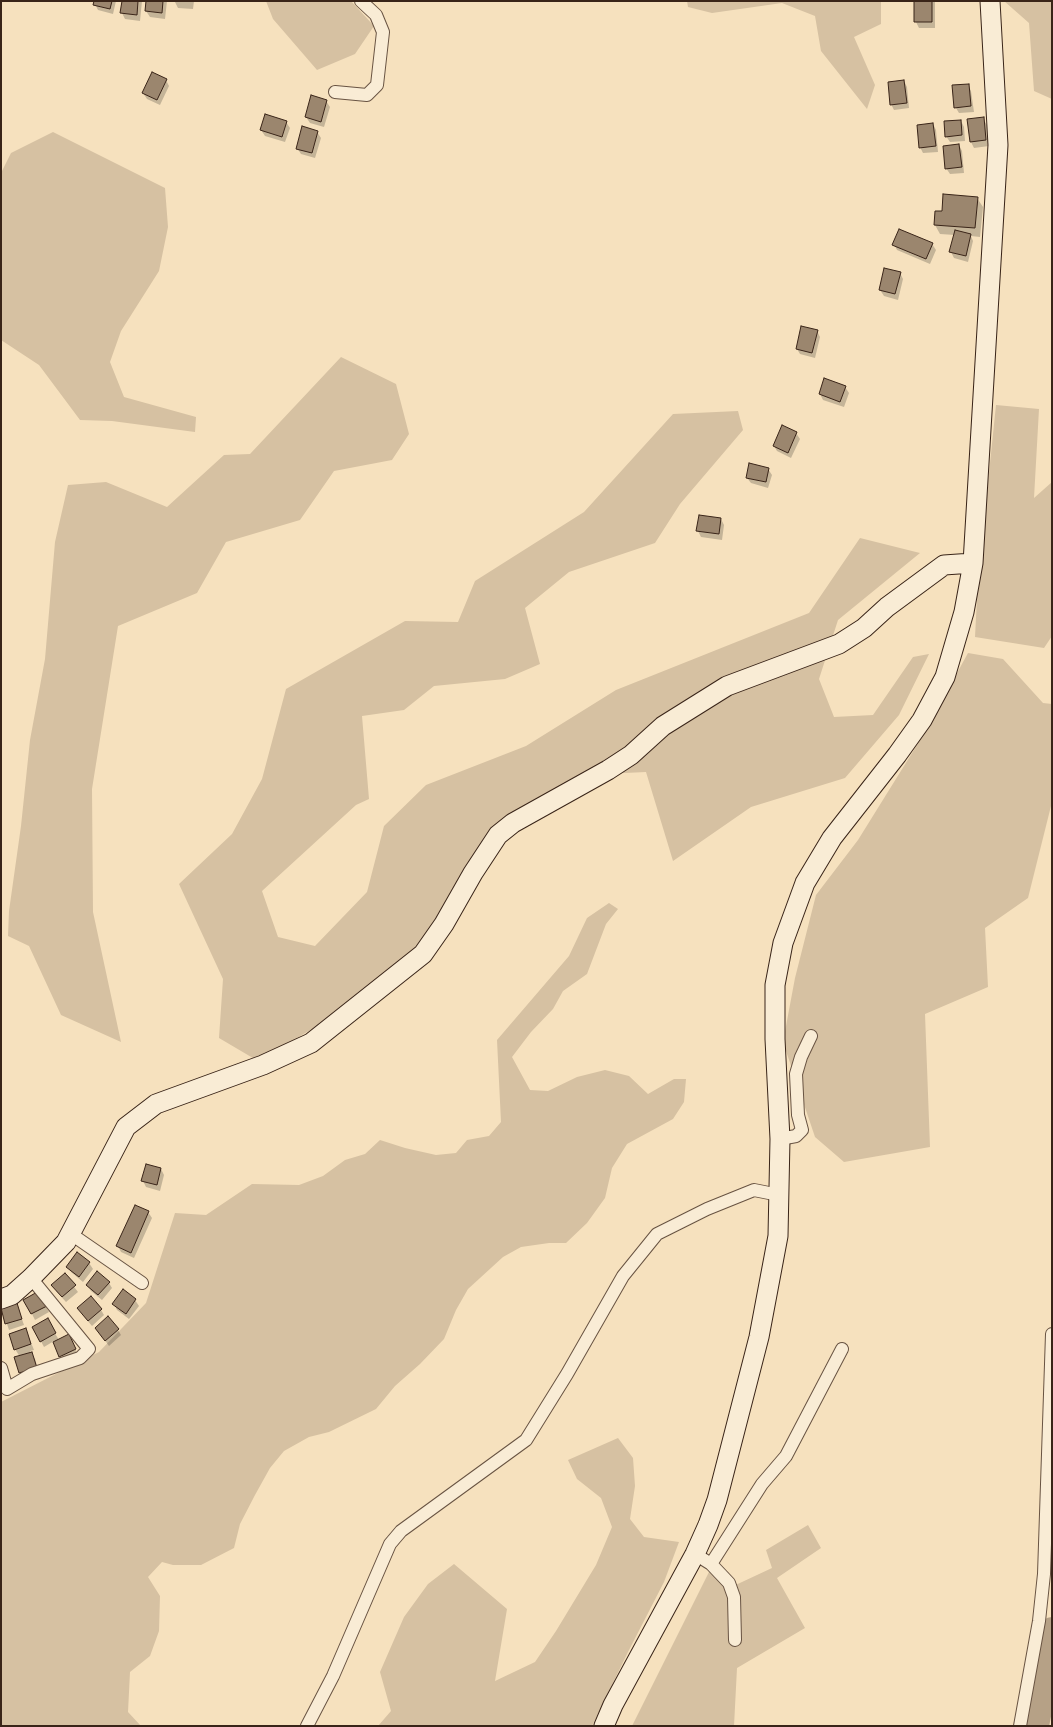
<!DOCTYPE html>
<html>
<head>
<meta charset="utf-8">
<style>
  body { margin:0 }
  #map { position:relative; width:1053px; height:1727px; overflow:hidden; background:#f6e1be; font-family:"IM FELL Double Pica",serif }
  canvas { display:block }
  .frame { position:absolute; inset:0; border:2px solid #392418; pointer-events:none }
</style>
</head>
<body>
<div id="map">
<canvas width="1053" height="1727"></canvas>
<div class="frame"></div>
</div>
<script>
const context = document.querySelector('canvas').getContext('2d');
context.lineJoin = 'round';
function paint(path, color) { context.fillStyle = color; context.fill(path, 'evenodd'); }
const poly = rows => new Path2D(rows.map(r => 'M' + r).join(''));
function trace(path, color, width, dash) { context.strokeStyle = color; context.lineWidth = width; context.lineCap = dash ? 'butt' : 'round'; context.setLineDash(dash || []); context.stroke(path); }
paint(poly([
  [266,1,351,1,374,26,355,54,317,70,273,19],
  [687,1,881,1,881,24,854,37,875,85,867,109,821,51,815,16,782,3,712,13,688,7],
  [1004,1,1052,1,1052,99,1034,91,1029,23],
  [53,132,165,188,168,227,159,271,121,331,110,362,124,397,196,417,195,432,112,421,80,420,39,365,1,340,1,173,11,153],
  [341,357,396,384,409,434,392,460,334,471,300,520,226,542,197,593,118,626,92,789,93,912,121,1042,61,1015,29,946,8,936,9,911,21,826,30,740,45,659,55,542,68,485,106,482,167,507,224,455,250,454],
  [996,405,1039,409,1034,498,1052,482,1052,636,1044,648,975,637,978,579],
  [738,411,743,430,680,504,655,543,569,572,525,608,540,664,505,679,434,686,404,710,362,716,369,799,356,805,262,891,278,937,315,946,367,892,384,826,426,785,526,746,616,690,809,613,860,538,920,553,838,620,819,679,834,717,873,715,913,657,929,654,899,715,845,778,751,807,673,861,646,772,603,774,497,828,421,951,334,1016,258,1061,219,1038,223,979,179,884,232,834,262,779,286,689,405,621,458,622,475,581,584,512,673,414],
  [968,653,1003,659,1043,703,1052,704,1052,802,1028,898,985,928,988,987,925,1014,930,1147,844,1162,815,1137,783,1042,795,978,816,895,858,840,922,737],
  [609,903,618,909,606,924,587,974,563,991,553,1009,531,1032,512,1057,530,1090,548,1091,577,1077,605,1070,629,1076,648,1094,674,1079,686,1079,684,1102,673,1119,627,1144,612,1168,605,1198,587,1223,566,1243,549,1243,521,1247,503,1257,468,1289,456,1310,444,1339,420,1364,395,1386,376,1409,329,1432,309,1437,284,1451,270,1468,255,1495,240,1524,234,1548,201,1565,173,1565,162,1562,148,1577,160,1596,159,1631,150,1656,130,1672,128,1712,141,1726,1,1726,1,1402,99,1352,146,1303,175,1213,206,1215,252,1184,299,1185,323,1176,345,1160,365,1154,380,1140,405,1148,436,1155,456,1153,467,1140,489,1136,501,1122,497,1040,569,956,587,918],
  [618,1438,633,1458,635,1486,630,1519,644,1537,679,1542,664,1582,628,1652,592,1726,378,1726,391,1711,380,1672,404,1617,428,1584,454,1564,507,1609,495,1681,535,1662,556,1631,596,1565,612,1527,601,1498,577,1479,568,1460],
  [808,1525,821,1548,777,1578,805,1628,737,1668,734,1726,632,1726,711,1568,727,1589,772,1568,766,1550]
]), '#d6c1a2');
paint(poly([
  [96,1,116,1,113,14,98,10,95,4],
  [123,1,142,1,140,21,125,19,122,13],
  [147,1,167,1,165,19,150,17,146,11],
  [194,1,193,9,178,8,175,2],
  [916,1,935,1,935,28,919,28,916,22],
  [166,80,169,86,160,105,147,99,143,93],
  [904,81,907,87,909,108,894,110,891,104],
  [968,85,971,91,974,112,959,113,956,108],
  [326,101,330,107,324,127,310,123,306,117],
  [983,119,987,125,989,146,974,148,971,142],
  [961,121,964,127,965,141,950,142,946,136],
  [286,122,290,128,285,142,265,136,261,130],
  [933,124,936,130,938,152,923,153,920,147],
  [317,132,321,138,315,158,301,154,297,148],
  [959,145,962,151,964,173,950,174,946,168],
  [977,198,983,207,980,237,971,236,973,241,968,262,954,258,951,252,955,235,940,234,935,225,943,213],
  [894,244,932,244,936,250,930,264,897,250],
  [900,273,903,279,898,300,884,296,880,290],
  [817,331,820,337,815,358,800,354,797,349],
  [845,387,849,393,844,407,823,400,820,394],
  [796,433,800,439,791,458,777,451,774,446],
  [768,469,772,475,768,488,751,483,747,478],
  [721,519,724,525,722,540,701,537,698,531],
  [161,1169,164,1175,160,1191,146,1187,143,1181],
  [148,1212,152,1218,134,1258,121,1252,118,1246],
  [77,1254,89,1263,93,1269,83,1282,71,1272,68,1267],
  [65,1275,78,1292,66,1302,56,1291],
  [109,1283,112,1288,102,1300,91,1291,87,1285],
  [123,1291,135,1300,139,1306,129,1319,117,1310,114,1304],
  [38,1293,49,1312,35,1320,25,1300],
  [17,1305,24,1325,9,1330,2,1309],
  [101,1310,104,1315,92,1326,82,1314],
  [47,1320,59,1340,72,1342,78,1355,64,1362,54,1341,44,1347,34,1328],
  [96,1328,118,1330,121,1335,109,1346],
  [26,1330,34,1350,30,1351,35,1359,39,1373,24,1378,21,1372,20,1357,15,1349]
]), '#0003');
trace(poly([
  [1036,1726,1049,1657,1052,1630]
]), '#b6a186', 26);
const building = poly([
  [94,1,112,1,110,9,93,5,94,1],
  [122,1,138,1,137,15,120,13,122,1],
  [146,1,163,1,162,13,145,11,146,1],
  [914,1,932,1,932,22,914,22,914,1],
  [152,72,167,79,157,100,142,93,152,72],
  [904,80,907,103,890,105,888,82,904,80],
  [969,84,971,106,954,108,952,85,969,84],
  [311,95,327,100,321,122,305,117,311,95],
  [265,114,287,121,282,137,260,130,265,114],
  [984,117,986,140,970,142,967,119,984,117],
  [961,120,962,135,945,137,944,121,961,120],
  [933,123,936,146,919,148,917,125,933,123],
  [302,126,318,131,312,153,296,149,302,126],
  [959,144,962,167,945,169,943,146,959,144],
  [943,194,978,197,975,228,934,225,935,211,942,211,943,194],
  [899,229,933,243,926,259,892,245,899,229],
  [955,230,971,234,966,256,949,252,955,230],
  [884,268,901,272,895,294,879,290,884,268],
  [801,326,818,330,812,353,796,349,801,326],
  [824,378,846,386,840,402,819,394,824,378],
  [782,425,797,432,788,453,773,446,782,425],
  [749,463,769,468,766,482,746,478,749,463],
  [699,515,721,518,719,534,696,531,699,515],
  [146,1164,161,1168,157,1185,141,1181,146,1164],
  [135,1205,149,1211,131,1253,116,1246,135,1205],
  [77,1252,90,1262,79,1277,66,1267,77,1252],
  [97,1271,110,1282,98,1295,86,1285,97,1271],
  [65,1273,76,1285,62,1297,51,1285,65,1273],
  [123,1289,136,1299,126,1314,112,1304,123,1289],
  [39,1291,47,1306,31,1314,23,1300,39,1291],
  [91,1296,102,1309,88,1321,77,1308,91,1296],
  [17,1303,22,1319,5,1324,1,1308,17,1303],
  [108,1316,119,1329,105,1341,95,1328,108,1316],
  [48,1318,56,1333,40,1342,32,1327,48,1318],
  [26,1328,31,1344,14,1350,9,1334,26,1328],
  [69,1334,76,1349,59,1357,53,1342,69,1334],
  [32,1352,37,1368,19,1373,14,1357,32,1352]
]);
paint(building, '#9b866e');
trace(building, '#392418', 1);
const street = poly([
  [335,92,367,95,377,85,383,32,376,15,361,1],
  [780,1139,796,1136,802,1130,798,1115,796,1074,801,1057,811,1036],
  [71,1234,142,1283],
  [1,1368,7,1389,32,1374,80,1358,89,1349,31,1278],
  [695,1554,711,1564,729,1583,734,1597,735,1640],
  [711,1564,762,1484,786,1456,842,1349],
  [307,1726,333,1676,390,1544,401,1531,526,1440,567,1374,623,1276,657,1234,707,1209,754,1190,779,1195],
  [1020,1726,1039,1621,1044,1574,1052,1334]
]);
const secondary = poly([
  [1,1299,12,1295,31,1278,66,1242,126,1127,156,1104,263,1065,311,1043,423,954,444,924,473,873,498,835,513,823,608,770,631,755,663,726,727,686,839,644,864,628,887,607,944,565,973,563],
  [604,1726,613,1705,695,1554,708,1525,717,1500,759,1337,778,1236,780,1139,775,1039,775,985,783,943,805,883,832,838,897,755,922,720,945,677,964,612,973,563,998,145,990,1]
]);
trace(street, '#685342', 14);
trace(secondary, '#392418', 21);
trace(street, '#f9ecd5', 12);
trace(secondary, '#f9ecd5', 19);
</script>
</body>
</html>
